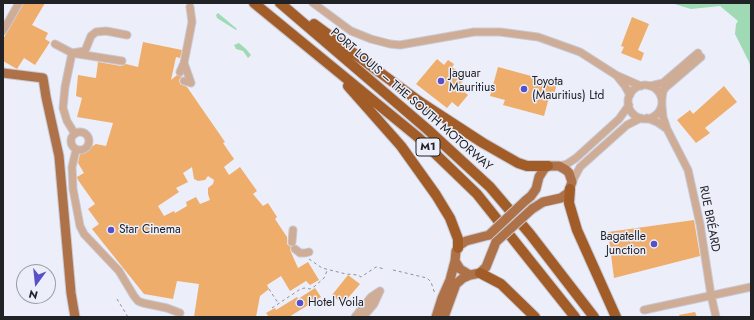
<!DOCTYPE html>
<html>
<head>
<meta charset="utf-8">
<style>
  body { margin:0 }
  #map { position:relative; width:754px; height:320px; overflow:hidden; background:#eceefa; font-family:Jost,sans-serif }
  canvas { display:block }
  .frame { position:absolute; inset:0; border:4px solid #212226; pointer-events:none }
  .north { position:absolute; left:16px; top:264px; width:40px; height:40px; box-sizing:border-box; background:#eceefa; border:1px solid #9b9ca5; border-radius:50%; rotate:195deg; font-size:11px; font-weight:700; line-height:16px; text-align:center; color:#212226 }
  .north::after { content:''; display:block; margin:auto; width:14px; height:18px; background:#5850c8; clip-path:polygon(50% 0,100% 100%,50% 72%,0 100%) }
</style>
</head>
<body>
<div id="map">
<canvas width="754" height="320"></canvas>
<div class="frame"></div>
<div class="north">N</div>
</div>
<script>
const context = document.querySelector('canvas').getContext('2d');
context.lineJoin = 'round';
function paint(path, color) { context.fillStyle = color; context.fill(path, 'evenodd'); }
const poly = rows => new Path2D(rows.map(r => 'M' + r).join(''));
function trace(path, color, width, dash) { context.strokeStyle = color; context.lineWidth = width; context.lineCap = dash ? 'butt' : 'round'; context.setLineDash(dash || []); context.stroke(path); }
function write(font, color, halo, rows, align = 'center') {
  context.font = font + ' Jost,sans-serif'; context.lineWidth = 3; context.setLineDash([]); context.textBaseline = 'middle'; context.strokeStyle = halo; context.fillStyle = color; for (const [text, x, y, turn = 0] of rows) {
    context.save(); context.translate(x, y); context.rotate((+turn || 0) * Math.PI / 180); context.textAlign = isNaN(turn) ? turn : align; if (halo) context.strokeText(text, 0, 0); context.fillText(text, 0, 0); context.restore();
  }
}
paint(poly([
  [671,3,751,3,751,69,749,62,735,34,736,24,738,21,720,6,691,9],
  [218,13,237,29,236,30,217,18,216,15],
  [239,43,246,49,251,55,248,58,243,51,236,49,234,45]
]), '#9fdab4');
paint(poly([
  [24,3,45,3,32,25,48,33,45,39,50,42,35,65,24,58,17,69,3,61,3,39],
  [632,17,649,24,638,50,644,53,641,61,621,53,624,47,621,46],
  [143,42,182,50,180,58,176,57,171,80,177,75,182,76,179,80,180,84,187,87,225,142,223,143,234,159,224,167,229,175,240,167,257,191,253,194,263,206,268,203,277,217,275,219,287,237,287,244,291,247,290,250,298,268,308,262,319,280,310,285,306,281,290,291,281,276,267,285,269,289,260,296,256,317,194,317,199,284,177,281,173,299,144,294,92,229,99,224,88,209,95,204,78,180,77,177,84,173,78,163,80,154,96,144,106,146,113,123,77,117,82,98,76,96,78,75,96,78,98,62,121,66,126,64,138,67],
  [192,167,194,179,198,181,205,180,208,176,214,180,213,184,208,188,208,194,210,200,200,204,196,197,186,202,187,206,175,213,174,211,164,216,158,206,179,192,176,188,188,182,183,173],
  [437,59,444,65,448,60,454,64,452,67,466,77,458,87,468,95,458,107,452,102,447,108,416,84],
  [498,67,557,83,554,95,550,94,544,116,503,105,505,100,490,96],
  [724,86,737,102,705,128,710,133,696,143,677,120,690,110,693,114],
  [694,220,700,256,614,278,608,232],
  [348,275,360,284,343,304,332,295],
  [315,288,321,297,289,317,269,317,266,313,275,308,276,310,297,297,298,299],
  [695,312,697,317,680,317,679,315]
]), '#eead6b');
const minor = poly([
  [313,3,351,31,371,39,390,44,400,45,474,32,500,32,538,37,580,52,616,75,641,86],
  [3,31,19,3],
  [55,44,72,53,122,61],
  [180,72,184,63,192,22,190,7],
  [617,76,625,86,630,95],
  [184,81,191,83,184,63],
  '628 102a17 17 0 1 1 34 0a17 17 0 1 1-34 0Z',
  [650,86,663,83,698,53],
  [662,99,663,91,666,87,701,57],
  [662,106,663,117,667,129,688,170,700,224,711,295,716,317],
  [647,118,657,122,667,129],
  '71 141a9 9 0 1 1 18 0a9 9 0 1 1-18 0Z',
  [75,134,67,121,63,108,65,87,72,53,85,51,91,36,96,32,106,31,127,35],
  [76,150,72,167,73,189,80,226,84,234,119,271,134,296,138,301,143,303,167,308,180,313],
  [559,166,567,164,576,158,619,119,629,105],
  [572,182,580,167,627,125,641,118],
  [292,242,293,230],
  [295,249,300,253,305,253,309,252],
  [644,310,751,287],
  [355,317,371,297,380,291],
  [363,317,374,304,379,293]
]);
const major = poly([
  [3,73,43,78,46,97,59,156,71,293,75,317],
  [525,201,531,196,536,189,539,177,544,169,548,166,559,166,566,170,569,173,572,182,568,193,561,198,543,202,532,209],
  [489,235,466,241,460,245,456,251,455,261,460,269,470,275,480,273,486,267,496,242],
  [436,317,442,298,450,280,455,261],
  [444,317,456,284,463,278,470,275]
]);
const highway = poly([
  [254,3,419,138,477,194,575,317],
  [280,3,427,129,490,187,530,234,594,317],
  [314,24,420,102,483,143,518,163,527,166,548,166],
  [348,86,401,146,436,195,450,218,458,239,458,248],
  [570,189,569,203,577,230,616,317],
  [480,273,501,284,535,317]
]);
trace(minor, '#c7c9d4', 9);
trace(major, '#c7c9d4', 11);
trace(highway, '#c7c9d4', 12);
trace(poly([
  [309,259,322,268,346,274,358,275,361,277,376,267,385,269],
  [393,270,427,278,431,282,435,294],
  [269,289,278,303],
  [117,299,128,317],
  [272,308,299,290,304,288,310,289,315,286,324,278,327,271]
]), '#8f9098', 1, [3, 3]);
trace(minor, '#cfac96', 7);
trace(major, '#af7248', 9);
trace(highway, '#a25c27', 10);
const majorBridge = poly([
  [489,235,525,201],
  [496,242,532,209]
]);
trace(majorBridge, '#c7c9d4', 11, []);
trace(majorBridge, '#af7248', 9);
for (const [x, y, r, color] of [
  [441,81,4,"#5850c8"],
  [524,89,4,"#5850c8"],
  [111,230,4,"#5850c8"],
  [654,244,4,"#5850c8"],
  [300,303,4,"#5850c8"]
]) { const dot = new Path2D(); dot.arc(x, y, r, 0, 2 * Math.PI); context.fillStyle = color; context.fill(dot); trace(dot, '#eceefa', 1.5); }
for (const [x, y, w] of [
  [428,147,24]
]) { const box = new Path2D(); box.roundRect(x - w / 2, y - 9, w, 18, 3); context.fillStyle = '#eceefa'; context.fill(box); trace(box, '#212226', 1); }
write('bold 11px', '#212226', null, [
  ["M1",428,147]
]);
write('12px', '#212226', '#eceefa', [
  ["Jaguar",449,74],
  ["Mauritius",449,88],
  ["Toyota",532,82],
  ["(Mauritius) Ltd",532,96],
  ["Star Cinema",119,230],
  ["Bagatelle",646,237,"right"],
  ["Junction",646,251,"right"],
  ["Hotel Voila",308,303]
], 'left');
write('12px', '#212226', '#eceefa', [
  ["PORT LOUIS – THE SOUTH MOTORWAY",411,100,41],
  ["RUE BRÉARD",709,219,79]
]);
</script>
</body>
</html>
